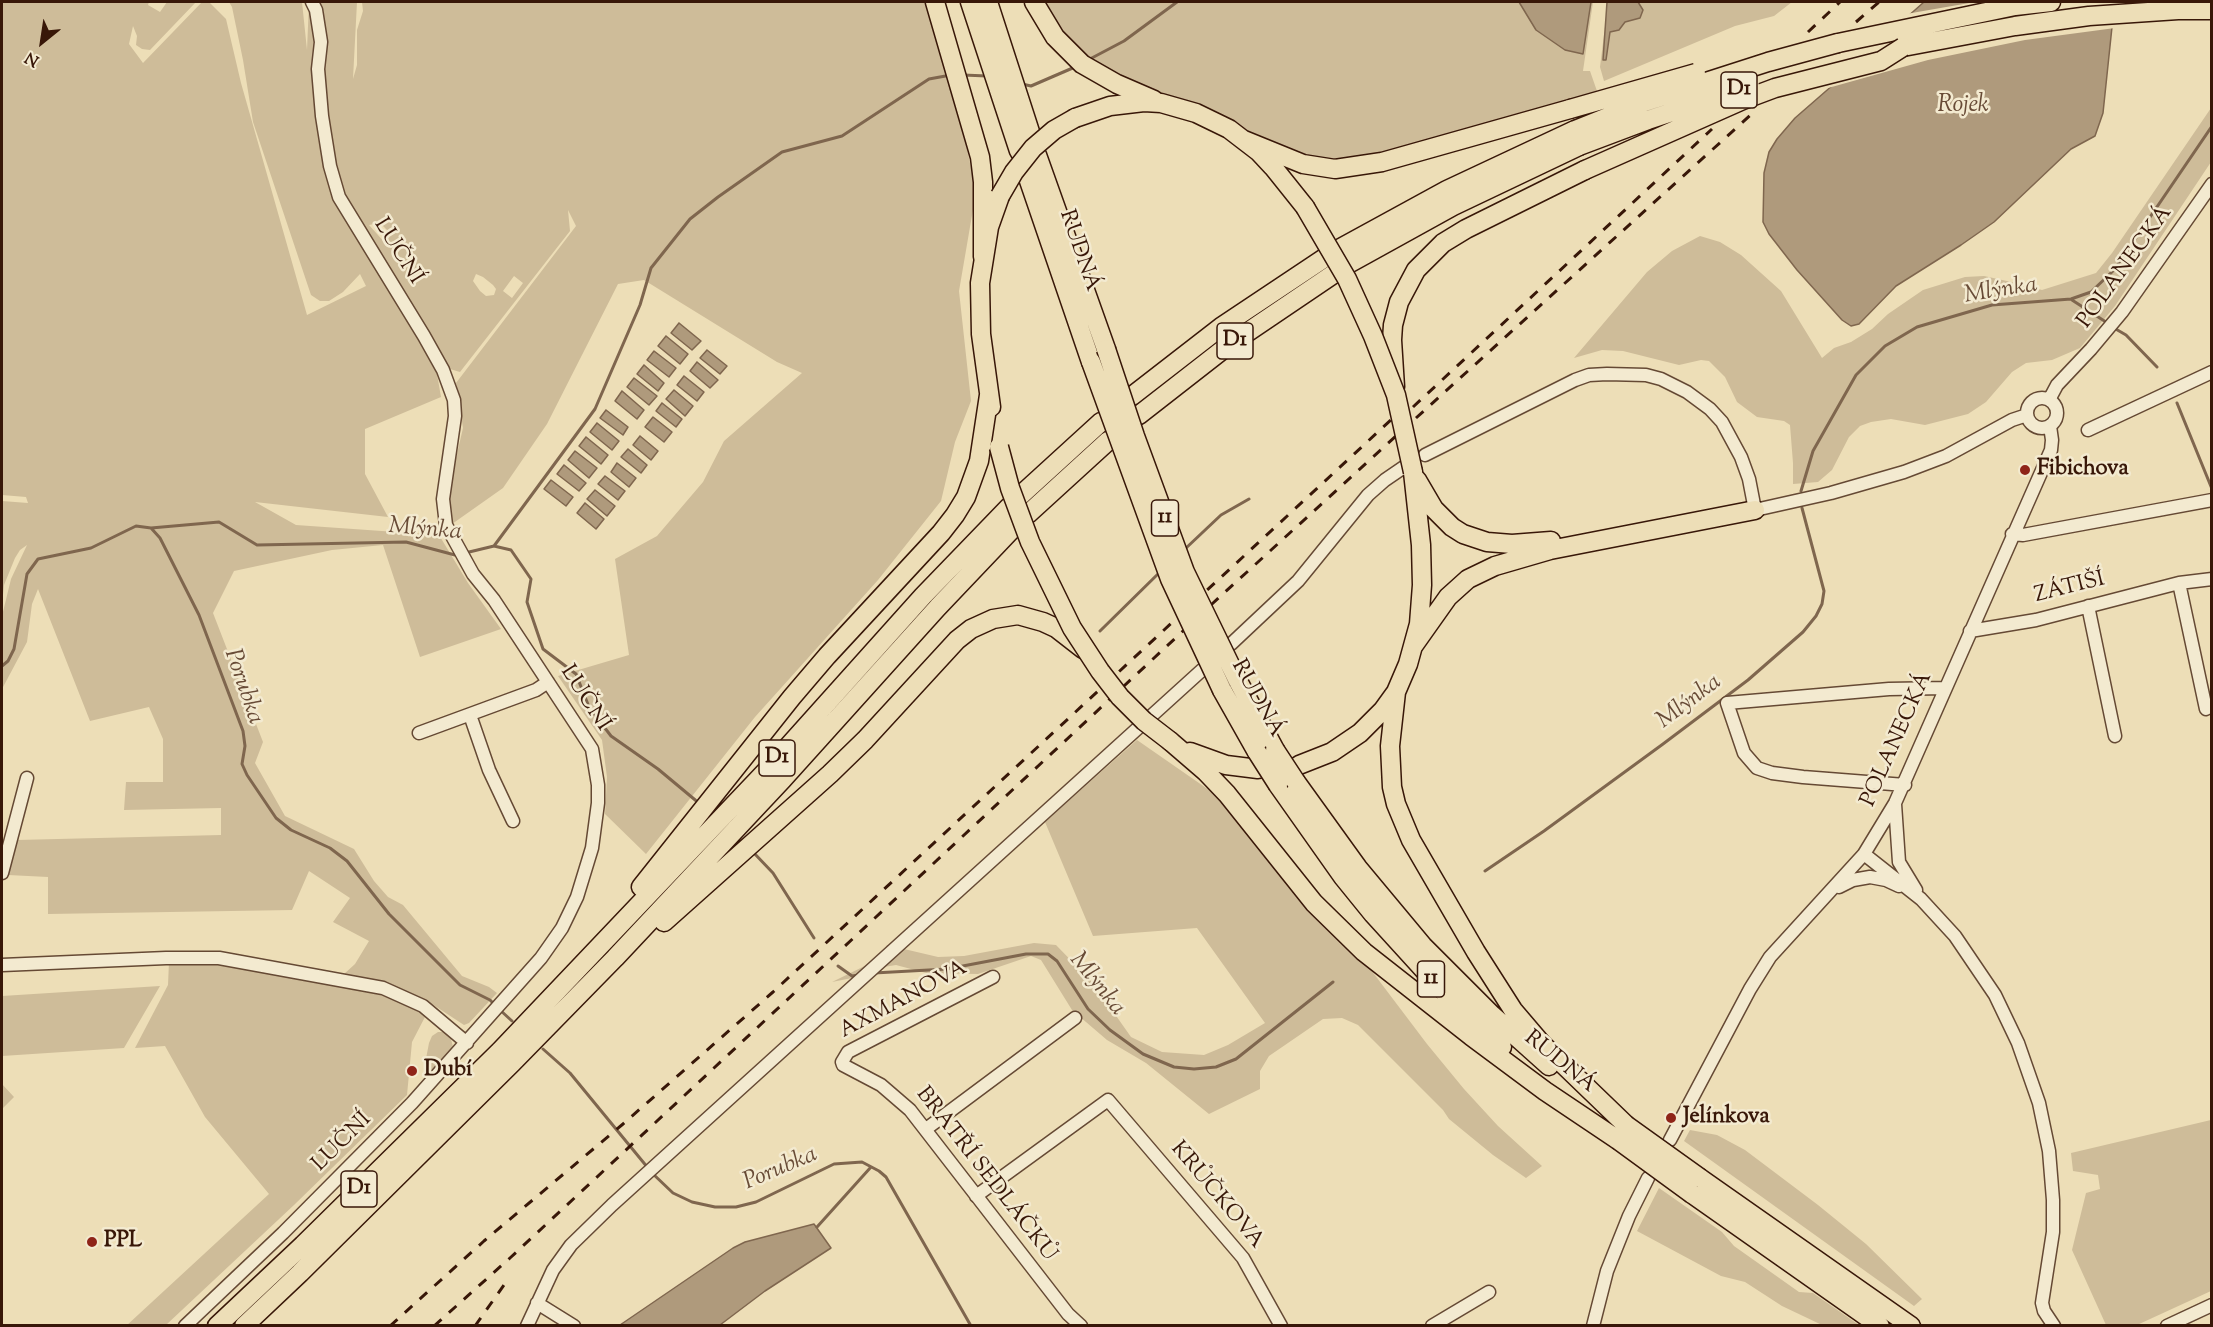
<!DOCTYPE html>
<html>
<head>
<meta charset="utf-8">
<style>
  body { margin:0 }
  #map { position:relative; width:2213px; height:1327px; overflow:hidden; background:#eddeb7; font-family:"Sorts Mill Goudy",serif }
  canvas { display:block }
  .frame { position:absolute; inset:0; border:3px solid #381708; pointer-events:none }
  .north { position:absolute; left:12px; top:12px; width:60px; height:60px; -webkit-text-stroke:4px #f3ead0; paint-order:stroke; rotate:210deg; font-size:16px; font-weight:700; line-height:24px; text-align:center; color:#381708 }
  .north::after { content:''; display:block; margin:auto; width:21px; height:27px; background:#381708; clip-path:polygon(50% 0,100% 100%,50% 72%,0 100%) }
</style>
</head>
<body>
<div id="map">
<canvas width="2213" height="1327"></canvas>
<div class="frame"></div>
<div class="north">N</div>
</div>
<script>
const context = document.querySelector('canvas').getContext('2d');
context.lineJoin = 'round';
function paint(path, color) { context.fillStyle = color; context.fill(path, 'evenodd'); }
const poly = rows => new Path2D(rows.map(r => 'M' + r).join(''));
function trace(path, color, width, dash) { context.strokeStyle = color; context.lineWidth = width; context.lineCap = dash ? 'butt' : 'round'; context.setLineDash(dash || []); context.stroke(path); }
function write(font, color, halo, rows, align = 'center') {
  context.font = font + ' "Sorts Mill Goudy",serif'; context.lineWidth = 5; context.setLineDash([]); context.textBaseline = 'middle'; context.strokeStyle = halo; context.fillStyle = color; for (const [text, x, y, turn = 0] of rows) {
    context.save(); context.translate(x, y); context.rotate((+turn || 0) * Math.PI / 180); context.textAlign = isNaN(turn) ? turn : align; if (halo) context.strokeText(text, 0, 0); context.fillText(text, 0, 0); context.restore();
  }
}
paint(poly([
  [2,2,149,2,148,5,160,12,167,2,196,2,150,50,142,49,136,45,137,36,133,26,129,44,143,63,202,2,209,2,226,19,241,83,307,315,366,286,360,274,343,292,329,301,320,301,311,295,253,122,243,60,232,7,229,2,302,2,307,50,309,2,357,2,353,79,357,65,357,30,363,11,362,2,928,2,956,96,976,192,959,291,971,401,955,442,941,501,878,580,755,717,646,854,605,814,607,777,602,740,558,676,629,655,615,559,657,536,703,482,724,441,802,373,777,362,644,280,618,284,547,424,503,488,452,524,448,511,449,488,463,428,456,383,576,226,568,210,570,231,460,372,450,369,433,338,418,340,437,374,441,397,365,429,365,474,388,517,255,502,296,525,439,535,468,583,501,629,420,657,383,545,332,550,234,571,213,613,263,742,255,763,285,816,354,849,374,881,388,897,403,905,462,976,489,987,497,993,469,1023,464,1025,432,1004,391,984,343,975,355,964,369,941,333,922,350,898,309,871,292,910,48,914,48,877,8,875,17,840,221,835,221,808,124,810,126,782,163,782,163,739,149,707,90,721,38,589,32,604,27,642,2,689,2,616,11,579,27,545,20,550,15,558,4,585,2,605,2,501,28,503,26,497,2,495],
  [374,224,383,226,387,230,389,236,386,244,369,225],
  [476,274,483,277,493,285,496,289,494,295,486,296,480,291,473,281],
  [514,276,523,283,512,298,503,291],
  [1034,2,1175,2,1153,20,1177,2,1593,2,1583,71,1590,71,1598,94,1335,169,1097,74],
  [1608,2,1792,2,1774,16,1735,26,1604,81,1600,67],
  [2211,108,2211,162,2115,306,2080,348,2052,360,2026,363,2012,372,1986,402,1968,414,1925,425,1891,419,1871,422,1860,426,1849,437,1832,470,1818,482,1793,484,1793,463,1790,425,1784,421,1757,417,1737,402,1725,377,1709,361,1701,360,1679,365,1623,351,1602,350,1574,358,1647,272,1672,251,1700,236,1720,242,1741,255,1781,291,1822,358,1834,348,1851,342,1872,329,1888,314,1923,290,1965,277,1984,276,2016,283,2042,290,2096,273,2112,253],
  [1137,740,1222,799,1264,850,1311,914,1368,966,1427,1044,1464,1089,1498,1126,1542,1166,1526,1178,1493,1155,1449,1119,1443,1110,1358,1025,1342,1018,1323,1019,1269,1056,1260,1071,1260,1089,1209,1114,1146,1063,1107,1040,1072,1010,1041,960,1031,956,978,974,926,973,896,965,871,969,857,977,832,982,879,959,887,945,938,957,964,956,1034,943,1056,945,1093,983,1131,1037,1162,1052,1204,1055,1228,1045,1265,1023,1197,928,1093,936,1045,822],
  [169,962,226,962,349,985,393,999,426,1015,412,1042,407,1095,294,1205,166,1325,126,1326,269,1194,205,1117,165,1046,135,1048,168,985],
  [160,986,124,1048,2,1056,2,996],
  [438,1032,445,1032,450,1035,453,1047,430,1074,427,1074,424,1069,429,1043,432,1036],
  [2,1084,14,1097,2,1109,2,1083],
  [2211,1120,2211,1291,2137,1325,2106,1325,2072,1250,2086,1193,2100,1189,2098,1175,2073,1171,2071,1153],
  [1690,1130,1717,1135,1745,1150,1818,1205,1866,1244,1922,1299,1914,1306,1684,1141],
  [1659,1188,1722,1232,1734,1246,1799,1292,1813,1293,1859,1325,1822,1325,1782,1306,1745,1282,1721,1276,1637,1231]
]), '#cebc99');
const water = poly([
  [1519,2,1591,2,1583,54,1565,50,1536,30,1519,2],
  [1607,2,1638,2,1643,10,1640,18,1625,22,1619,30,1610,32,1606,60,1603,60,1607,2],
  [1924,2,2121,2,2112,27,2103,113,2095,136,2071,149,1994,222,1961,245,1896,286,1859,324,1851,326,1842,320,1797,270,1769,234,1763,222,1764,173,1769,152,1777,139,1795,118,1849,71,1869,60,1880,41,1924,2],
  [679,323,701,341,692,350,671,333,679,323],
  [666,336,688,354,680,364,658,346,666,336],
  [707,350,727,366,720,374,700,358,707,350],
  [654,351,676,368,669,377,647,360,654,351],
  [697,362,718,380,710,388,690,371,697,362],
  [644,365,664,383,658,391,637,374,644,365],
  [684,376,704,392,697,401,677,385,684,376],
  [634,378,657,396,649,405,627,387,634,378],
  [674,390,693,406,685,416,666,399,674,390],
  [622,391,644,410,637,419,615,401,622,391],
  [662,403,682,419,676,427,656,411,662,403],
  [606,410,628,427,623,435,600,418,606,410],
  [653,417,672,432,664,442,645,427,653,417],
  [597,423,619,441,612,450,590,432,597,423],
  [640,436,658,451,651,460,633,445,640,436],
  [586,437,608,455,601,464,579,446,586,437],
  [628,449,647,465,641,473,621,457,628,449],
  [575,451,597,468,589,478,568,460,575,451],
  [617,463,636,478,629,487,611,472,617,463],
  [564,465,586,483,579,491,557,474,564,465],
  [605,476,625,491,618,500,598,484,605,476],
  [551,480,573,497,566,506,544,489,551,480],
  [595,490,615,506,607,516,587,499,595,490],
  [585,503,604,519,596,529,577,513,585,503],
  [814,1224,831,1248,765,1291,720,1325,620,1325,733,1248,745,1242,814,1224]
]);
paint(water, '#af9a7c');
trace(water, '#7f664e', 1.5);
paint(poly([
  [1975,2,2124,2,2115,28,2025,40,1928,60,1821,90,1848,69,1867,58,1878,39,1906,14]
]), '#eddeb7');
trace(poly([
  [1088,60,1124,41,1177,2],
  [963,75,987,76],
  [1022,84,1031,86,1075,67],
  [2072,300,2109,324],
  [2114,328,2126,335,2157,367],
  [2177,403,2212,489],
  [1801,491,1813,451,1856,375,1885,346,1917,327,1992,305,2071,299,2091,292,2114,270,2212,126],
  [151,528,219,522,257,545,406,542,455,555,459,554],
  [494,546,595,409,640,305,651,268,690,219,718,197,782,152,842,136,929,79,951,75],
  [1185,549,1221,515,1249,499],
  [465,553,494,546,511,550,531,579,527,602,543,649,576,674,589,707,611,736,658,769,700,804],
  [1100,631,1160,572],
  [2,666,8,661,14,649,27,574,38,559,91,548,136,526,151,528,160,538,199,615,243,731,245,746,242,764,247,775,276,818,291,830,330,848,347,861,389,914,460,985,490,1000,495,1005],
  [753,852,773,873,814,938],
  [1485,871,1544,831,1663,744,1748,680,1803,632,1816,616,1822,604,1824,591,1802,508],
  [838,966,852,976,859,975],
  [874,973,947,969,1026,954,1048,954,1057,961,1088,1009,1110,1030,1143,1054,1174,1067,1194,1069,1216,1067,1236,1059,1333,982],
  [500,1010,512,1021],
  [543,1049,570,1073,648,1168],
  [652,1173,673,1193,692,1202,715,1207,736,1207,756,1202,834,1164,862,1162,879,1171,886,1177,971,1326],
  [817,1227,871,1167]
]), '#7f664e', 3);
const minor = poly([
  '2027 413a15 15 0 1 1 30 0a15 15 0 1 1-30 0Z',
  [2049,400,2057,385,2091,349,2122,312,2212,184],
  [2088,430,2212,372],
  [1425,455,1575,380,1589,375,1607,374,1646,375,1661,379,1687,392,1710,409,1722,422,1741,457,1749,479,1755,510,1831,493,1904,472,1946,456,2012,420,2027,415],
  [2012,534,2023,535,2212,500],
  [2179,583,2206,709],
  [2088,606,2115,736],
  [1970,631,2036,620,2179,583,2212,579],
  [1231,644,1298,581,1368,495,1385,480,1404,467],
  [470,715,489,770,513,821],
  [419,733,536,690,548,682],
  [1905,785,1803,777,1772,773,1757,768,1744,753,1727,703,1889,689,1945,688],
  [1895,804,1899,862,1916,890],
  [1864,854,1921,899,1955,936,1995,995,2018,1043,2039,1103,2049,1151,2053,1200,2053,1232,2042,1303,2044,1311,2054,1326],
  [2,873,27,778],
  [1839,887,1853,880,1870,877,1886,880,1899,886],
  [2,965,166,958,219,958,383,988,423,1006,467,1043],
  [993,977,848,1052,842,1062,843,1065,881,1085,910,1110,1068,1314,1081,1326],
  [926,1129,1075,1018],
  [1670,1140,1750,989,1770,957,1864,854,1895,803,2051,450,2052,440,2050,426],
  [976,1196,1108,1100,1243,1258,1281,1326],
  [537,1303,574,1326],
  [185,1326,283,1233,412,1103,541,958,562,928,577,897,592,848,598,803,598,785,592,749,494,600,473,574,446,525,443,499,455,416,454,400,443,370,424,336,339,197,330,166,322,116,318,69,321,42,316,10,312,2],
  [527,1326,553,1270,571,1245,612,1205,1202,670],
  [1432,1326,1489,1292],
  [1593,1326,1607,1271,1629,1216,1648,1178],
  [2167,1326,2212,1305]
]);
const highway = poly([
  [935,2,980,157,983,182,983,257],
  [970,2,1019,151],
  [988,2,1032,138],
  [1034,2,1055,37,1082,64,1117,84,1154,100],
  [1838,43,2015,6,2051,2],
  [1903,47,2015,26,2089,16,2178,10,2212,10],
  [1075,118,1110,106,1144,102,1161,103,1196,113,1229,129,1259,152,1273,167,1305,207],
  [1244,140,1303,164,1335,169,1382,162,1570,109],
  [1037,155,1106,349],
  [1025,169,1091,362],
  [1339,249,1447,190,1575,130],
  [1348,264,1453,206,1579,146],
  [1395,387,1392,340,1393,325,1399,302,1416,270,1443,243,1466,229,1585,170],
  [1132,396,1221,327,1326,257],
  [991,407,981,334,980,283,989,227,1000,196],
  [1139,415,1230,344,1335,273],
  [1417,480,1434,509,1452,527,1463,534,1487,542,1512,544,1551,541],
  [1021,495,1101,422],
  [1028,514,1108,441],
  [1414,645,1448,597,1468,579,1495,566,1550,550,1755,510],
  [1238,681,1275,750],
  [1222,690,1257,752],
  [1396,692,1390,746,1392,787,1396,804,1411,840,1476,952,1513,1010,1542,1044,1626,1125],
  [1170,741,1206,772,1227,794,1314,903,1364,952,1471,1036,1545,1091,1618,1140],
  [1190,752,1226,765,1258,769],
  [1299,765,1332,752,1360,733,1383,710,1396,692,1408,664,1419,624,1422,585,1421,545,1413,472],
  [1296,782,1358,868,1423,946,1492,1015,1549,1066],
  [1278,785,1343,877,1373,914,1444,992,1502,1047],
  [641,887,792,697,827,656,941,533,955,515,966,497,979,461,989,395],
  [664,922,830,774,865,740,957,640,971,629,993,619,1018,615,1043,622,1056,628,1083,649],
  [1700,1178,1911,1326],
  [1692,1194,1880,1326],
  [217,1326,303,1245,500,1051,767,770,923,596,1009,507],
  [244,1326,300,1273,512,1063,615,958,782,780,938,607,1015,526]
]);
trace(minor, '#654934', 15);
trace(highway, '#381708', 21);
trace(minor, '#f3ead0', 12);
trace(highway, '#eddeb7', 18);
trace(poly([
  [1856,22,1879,2],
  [1808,32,1840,2],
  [1413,407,1712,129],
  [1416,418,1755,111],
  [390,1326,484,1241,623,1124,773,992,1393,418],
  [434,1326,510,1258,1212,604,1397,435],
  [475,1326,504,1285]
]), '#381708', 3, [10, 10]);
const highwayBridge = poly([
  [1570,109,1696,73],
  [1575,130,1645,102,1709,81,1768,62,1838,43],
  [1579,146,1648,120,1750,86],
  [1585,170,1743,100,1775,88,1881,61,1903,47],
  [1000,196,1014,172,1033,148,1054,130,1075,118],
  [1305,207,1347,279,1373,336,1396,395,1413,472],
  [1106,349,1135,436,1185,572,1238,681],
  [1091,362,1170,579,1222,690],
  [999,447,1010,488,1030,542,1072,628,1100,671,1120,697,1144,721,1170,741],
  [1275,750,1296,782],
  [1257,752,1278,785],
  [1626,1125,1700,1178],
  [1618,1140,1692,1194]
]);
trace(highwayBridge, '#381708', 21, []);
trace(highwayBridge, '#eddeb7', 18);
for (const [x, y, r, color] of [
  [2025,470,6,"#8f2418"],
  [412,1071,6,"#8f2418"],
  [1671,1118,6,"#8f2418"],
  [92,1242,6,"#8f2418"]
]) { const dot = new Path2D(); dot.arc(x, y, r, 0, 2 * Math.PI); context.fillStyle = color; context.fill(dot); trace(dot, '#f3ead0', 2); }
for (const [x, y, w] of [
  [1739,90,36],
  [1235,341,36],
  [1165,518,27],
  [777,758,36],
  [1431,979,27],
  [359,1189,36]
]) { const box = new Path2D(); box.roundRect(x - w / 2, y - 18, w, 36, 4.5); context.fillStyle = '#f3ead0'; context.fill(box); trace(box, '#381708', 1.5); }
write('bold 21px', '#381708', null, [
  ["D1",1739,90],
  ["D1",1235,341],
  ["11",1165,518],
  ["D1",777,758],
  ["11",1431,979],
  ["D1",359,1189]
]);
write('22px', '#381708', '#f3ead0', [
  ["RUDNÁ",1078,251,71],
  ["LUČNÍ",397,252,58],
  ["POLANECKÁ",2126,268,-54],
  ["ZÁTIŠÍ",2070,589,-14],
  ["LUČNÍ",584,699,57],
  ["RUDNÁ",1256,699,61],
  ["POLANECKÁ",1898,740,-66],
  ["AXMANOVA",904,1001,-28],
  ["RUDNÁ",1559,1063,39],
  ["LUČNÍ",343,1143,-45],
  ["BRATŘÍ SEDLÁČKŮ",985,1175,52],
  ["KRŮČKOVA",1216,1196,50]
]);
write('bold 22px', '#381708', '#f3ead0', [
  ["Fibichova",2037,470],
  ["Dubí",424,1071],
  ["Jelínkova",1683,1118],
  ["PPL",104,1242]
], 'left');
write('italic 24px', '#684b36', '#f3ead0', [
  ["Rojek",1963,107],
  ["Mlýnka",2001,292,-9],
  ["Mlýnka",425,531,5],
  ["Porubka",242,687,71],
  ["Mlýnka",1690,703,-37],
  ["Mlýnka",1096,985,51],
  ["Porubka",781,1170,-23]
]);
</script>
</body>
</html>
